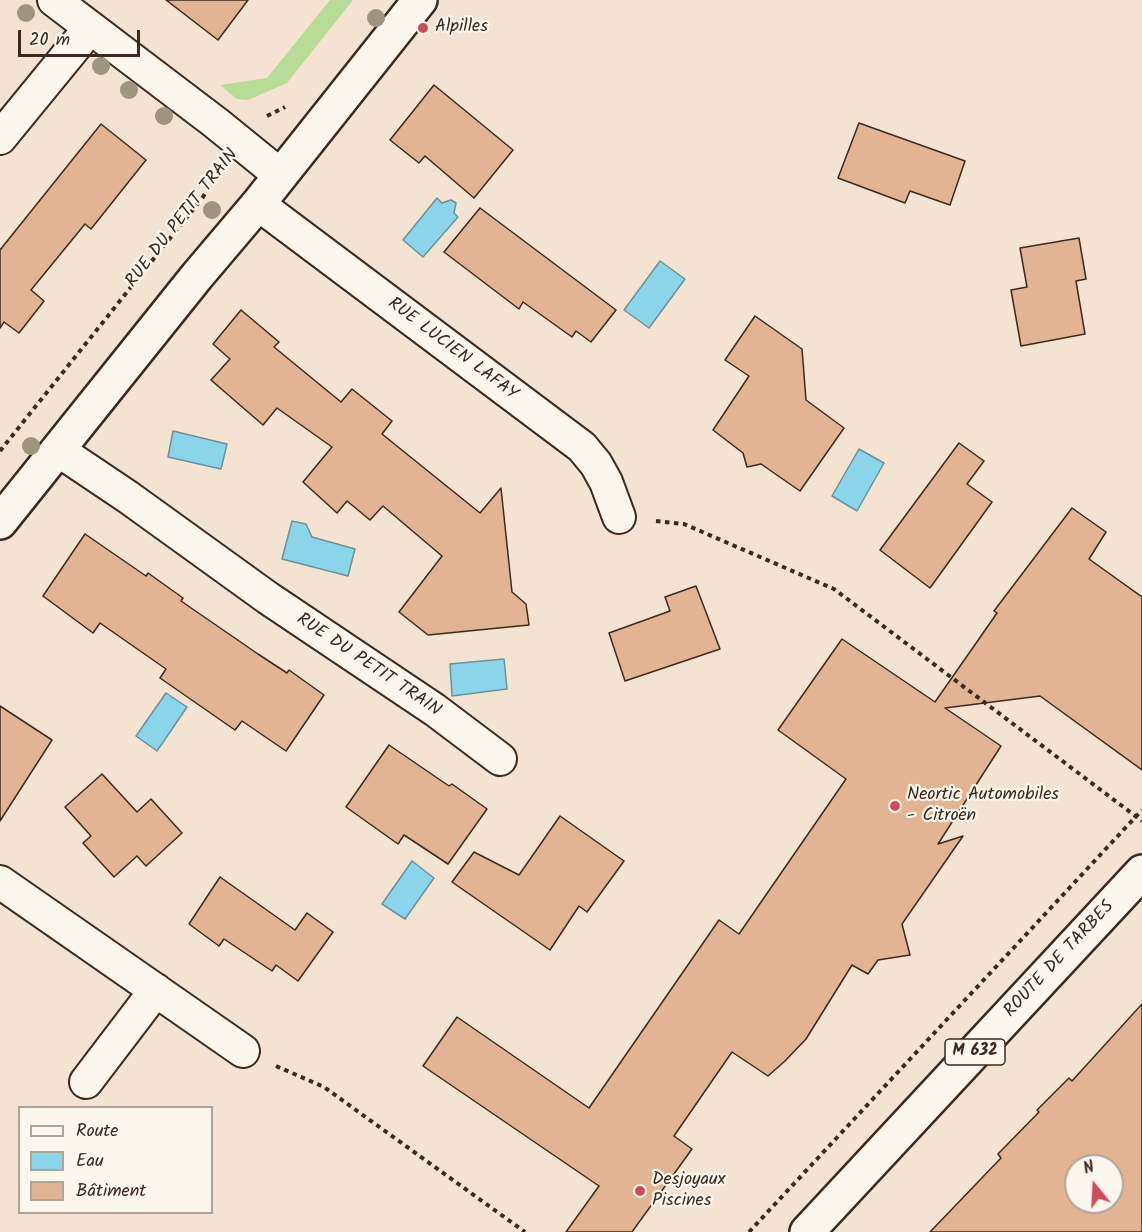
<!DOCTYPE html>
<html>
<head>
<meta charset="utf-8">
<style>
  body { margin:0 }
  #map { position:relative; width:1142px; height:1232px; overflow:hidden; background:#f4e3d1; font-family:Kalam,sans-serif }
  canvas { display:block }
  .legend { position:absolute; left:18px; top:1106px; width:195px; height:108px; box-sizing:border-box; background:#fbf7ec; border:2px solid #aea59a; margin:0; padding:8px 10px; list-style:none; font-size:18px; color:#3b2a1e }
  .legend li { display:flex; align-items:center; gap:12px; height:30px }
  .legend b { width:30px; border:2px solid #aea59a }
  .north { position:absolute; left:1064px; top:1154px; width:60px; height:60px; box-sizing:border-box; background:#fbf7ec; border:2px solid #aea59a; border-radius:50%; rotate:342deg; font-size:16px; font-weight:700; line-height:24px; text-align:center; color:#3b2a1e }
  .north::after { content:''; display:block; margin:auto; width:21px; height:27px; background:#d1495b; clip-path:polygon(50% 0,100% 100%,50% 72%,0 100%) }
  .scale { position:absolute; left:18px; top:30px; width:122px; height:27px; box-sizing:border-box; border:3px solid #3b2a1e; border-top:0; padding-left:8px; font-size:18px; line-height:21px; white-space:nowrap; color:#3b2a1e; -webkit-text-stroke:4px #fbf7ec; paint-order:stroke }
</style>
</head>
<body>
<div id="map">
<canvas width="1142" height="1232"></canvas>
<ul class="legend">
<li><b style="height:8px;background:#fbf7ec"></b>Route</li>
<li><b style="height:16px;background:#8bd5eb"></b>Eau</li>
<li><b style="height:16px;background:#e2b493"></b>Bâtiment</li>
</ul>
<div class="north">N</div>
<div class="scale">20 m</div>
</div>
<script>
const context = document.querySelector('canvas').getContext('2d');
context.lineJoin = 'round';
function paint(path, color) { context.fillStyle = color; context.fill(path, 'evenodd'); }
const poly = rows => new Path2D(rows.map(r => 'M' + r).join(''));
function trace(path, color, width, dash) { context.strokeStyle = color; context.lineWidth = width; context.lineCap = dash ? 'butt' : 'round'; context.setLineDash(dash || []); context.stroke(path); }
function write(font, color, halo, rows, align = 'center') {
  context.font = font + ' Kalam,sans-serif'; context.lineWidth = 4.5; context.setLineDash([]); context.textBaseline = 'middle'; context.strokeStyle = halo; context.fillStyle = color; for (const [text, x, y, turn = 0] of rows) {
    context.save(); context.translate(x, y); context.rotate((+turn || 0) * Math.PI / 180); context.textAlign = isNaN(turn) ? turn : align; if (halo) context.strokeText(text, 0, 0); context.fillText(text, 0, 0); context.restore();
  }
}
paint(poly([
  [330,0,353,0,287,83,248,100,237,99,220,85,267,78]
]), '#b6dc97');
const water = poly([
  [437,198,442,203,451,200,456,203,454,213,458,217,423,257,403,240,437,198],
  [660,261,685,279,649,328,624,310,660,261],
  [173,431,227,444,221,469,168,457,173,431],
  [859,449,884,463,857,511,832,496,859,449],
  [292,521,306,524,312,537,355,549,348,576,282,559,292,521],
  [504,659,507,689,452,696,450,664,504,659],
  [166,693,187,707,157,751,136,736,166,693],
  [412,861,434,878,405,919,382,904,412,861]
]);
paint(water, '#8bd5eb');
trace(water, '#6b9199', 1.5);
const building = poly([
  [166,0,248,0,218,40,166,0],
  [434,85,513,150,474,198,425,156,419,163,390,140,434,85],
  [859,123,965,161,950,205,910,191,905,203,838,178,859,123],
  [101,124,146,160,91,229,85,224,31,290,44,301,19,333,4,322,0,328,0,250,101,124],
  [480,208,616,310,591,342,576,331,572,337,523,302,519,309,444,252,480,208],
  [1079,238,1086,279,1076,281,1085,334,1021,346,1011,290,1027,287,1020,248,1079,238],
  [241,310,279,342,274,347,341,402,352,389,392,421,382,434,480,513,501,488,512,592,526,604,529,625,428,635,399,612,442,556,383,506,370,520,347,501,337,513,303,482,332,447,277,408,263,425,211,380,230,359,213,344,241,310],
  [755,316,802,349,806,400,844,428,800,491,761,464,747,467,743,453,713,430,749,376,725,360,755,316],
  [959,443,984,461,967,484,992,502,930,588,880,550,959,443],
  [1072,508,1106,532,1089,559,1142,597,1142,770,1040,696,945,708,1001,746,938,844,963,836,902,924,910,955,878,960,868,974,852,965,806,1039,785,1061,768,1076,732,1052,674,1136,692,1149,632,1232,566,1232,599,1186,423,1066,457,1017,589,1108,719,920,739,934,846,779,778,730,842,639,935,702,997,613,994,611,1072,508],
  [85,534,146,576,148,573,183,598,181,601,258,654,287,673,289,670,324,695,286,751,242,721,235,730,160,678,166,669,100,623,93,633,43,596,85,534],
  [696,586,720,649,625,681,609,633,670,611,665,597,696,586],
  [0,706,52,740,0,821,0,706],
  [389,745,449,786,452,784,487,809,448,864,404,835,398,844,346,807,389,745],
  [102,774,137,812,151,799,182,833,146,866,137,856,114,877,83,843,91,836,65,807,102,774],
  [560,816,624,861,587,912,579,906,550,950,452,882,474,852,519,875,560,816],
  [220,877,295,930,307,913,333,932,298,981,276,965,272,971,224,939,219,946,189,924,220,877],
  [1142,1004,1142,1232,930,1232,1001,1158,998,1154,1039,1112,1037,1110,1069,1078,1072,1081,1142,1004],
  [1076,1166,1112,1166,1112,1202,1076,1202,1076,1166]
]);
paint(building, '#e2b493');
trace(building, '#3b2a1e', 1.5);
const minor = poly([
  [54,0,216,123,280,175],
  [0,138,90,28],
  [258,204,582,447,596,464,606,482,619,517],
  [58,450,128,497,268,598,435,710,500,759],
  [0,882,243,1051],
  [86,1082,156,990]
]);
const tertiary = poly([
  [0,522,197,276,258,204,420,0]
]);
const primary = poly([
  [807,1232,1142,872]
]);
trace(minor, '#3b2a1e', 36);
trace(tertiary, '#3b2a1e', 38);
trace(primary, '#3b2a1e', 38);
trace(poly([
  [267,116,285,107],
  [0,451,203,197,219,170],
  [656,521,684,524,834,589,1142,821],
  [276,1066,324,1087,525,1232],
  [749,1232,1142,810]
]), '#3b2a1e', 4, [4.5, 4.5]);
trace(minor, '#fbf7ec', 32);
trace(tertiary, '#fbf7ec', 33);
trace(primary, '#fbf7ec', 33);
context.fillStyle = '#9f957f';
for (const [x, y] of [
  [26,13],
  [376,18],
  [101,66],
  [129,90],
  [164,116],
  [212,210],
  [31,446]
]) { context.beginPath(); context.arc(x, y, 9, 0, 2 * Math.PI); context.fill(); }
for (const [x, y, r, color] of [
  [423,28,6,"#d1495b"],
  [895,806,6,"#d1495b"],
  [640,1191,6,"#d1495b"]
]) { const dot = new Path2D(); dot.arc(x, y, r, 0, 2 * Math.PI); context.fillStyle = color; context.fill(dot); trace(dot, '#fbf7ec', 2); }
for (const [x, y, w] of [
  [975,1052,60]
]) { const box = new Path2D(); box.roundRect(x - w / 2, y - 13, w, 26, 4.5); context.fillStyle = '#fbf7ec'; context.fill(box); trace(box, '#3b2a1e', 1.5); }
write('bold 16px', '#3b2a1e', null, [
  ["M 632",975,1052]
]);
write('18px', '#3b2a1e', '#fbf7ec', [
  ["Alpilles",435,28],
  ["Neortic Automobiles",907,796],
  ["- Citroën",907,817],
  ["Desjoyaux",652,1181],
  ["Piscines",652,1202]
], 'left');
write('18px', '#3b2a1e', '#fbf7ec', [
  ["RUE DU PETIT TRAIN",183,219,-52],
  ["RUE LUCIEN LAFAY",452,350,37],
  ["RUE DU PETIT TRAIN",368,666,34],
  ["ROUTE DE TARBES",1060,960,-47]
]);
</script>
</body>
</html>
